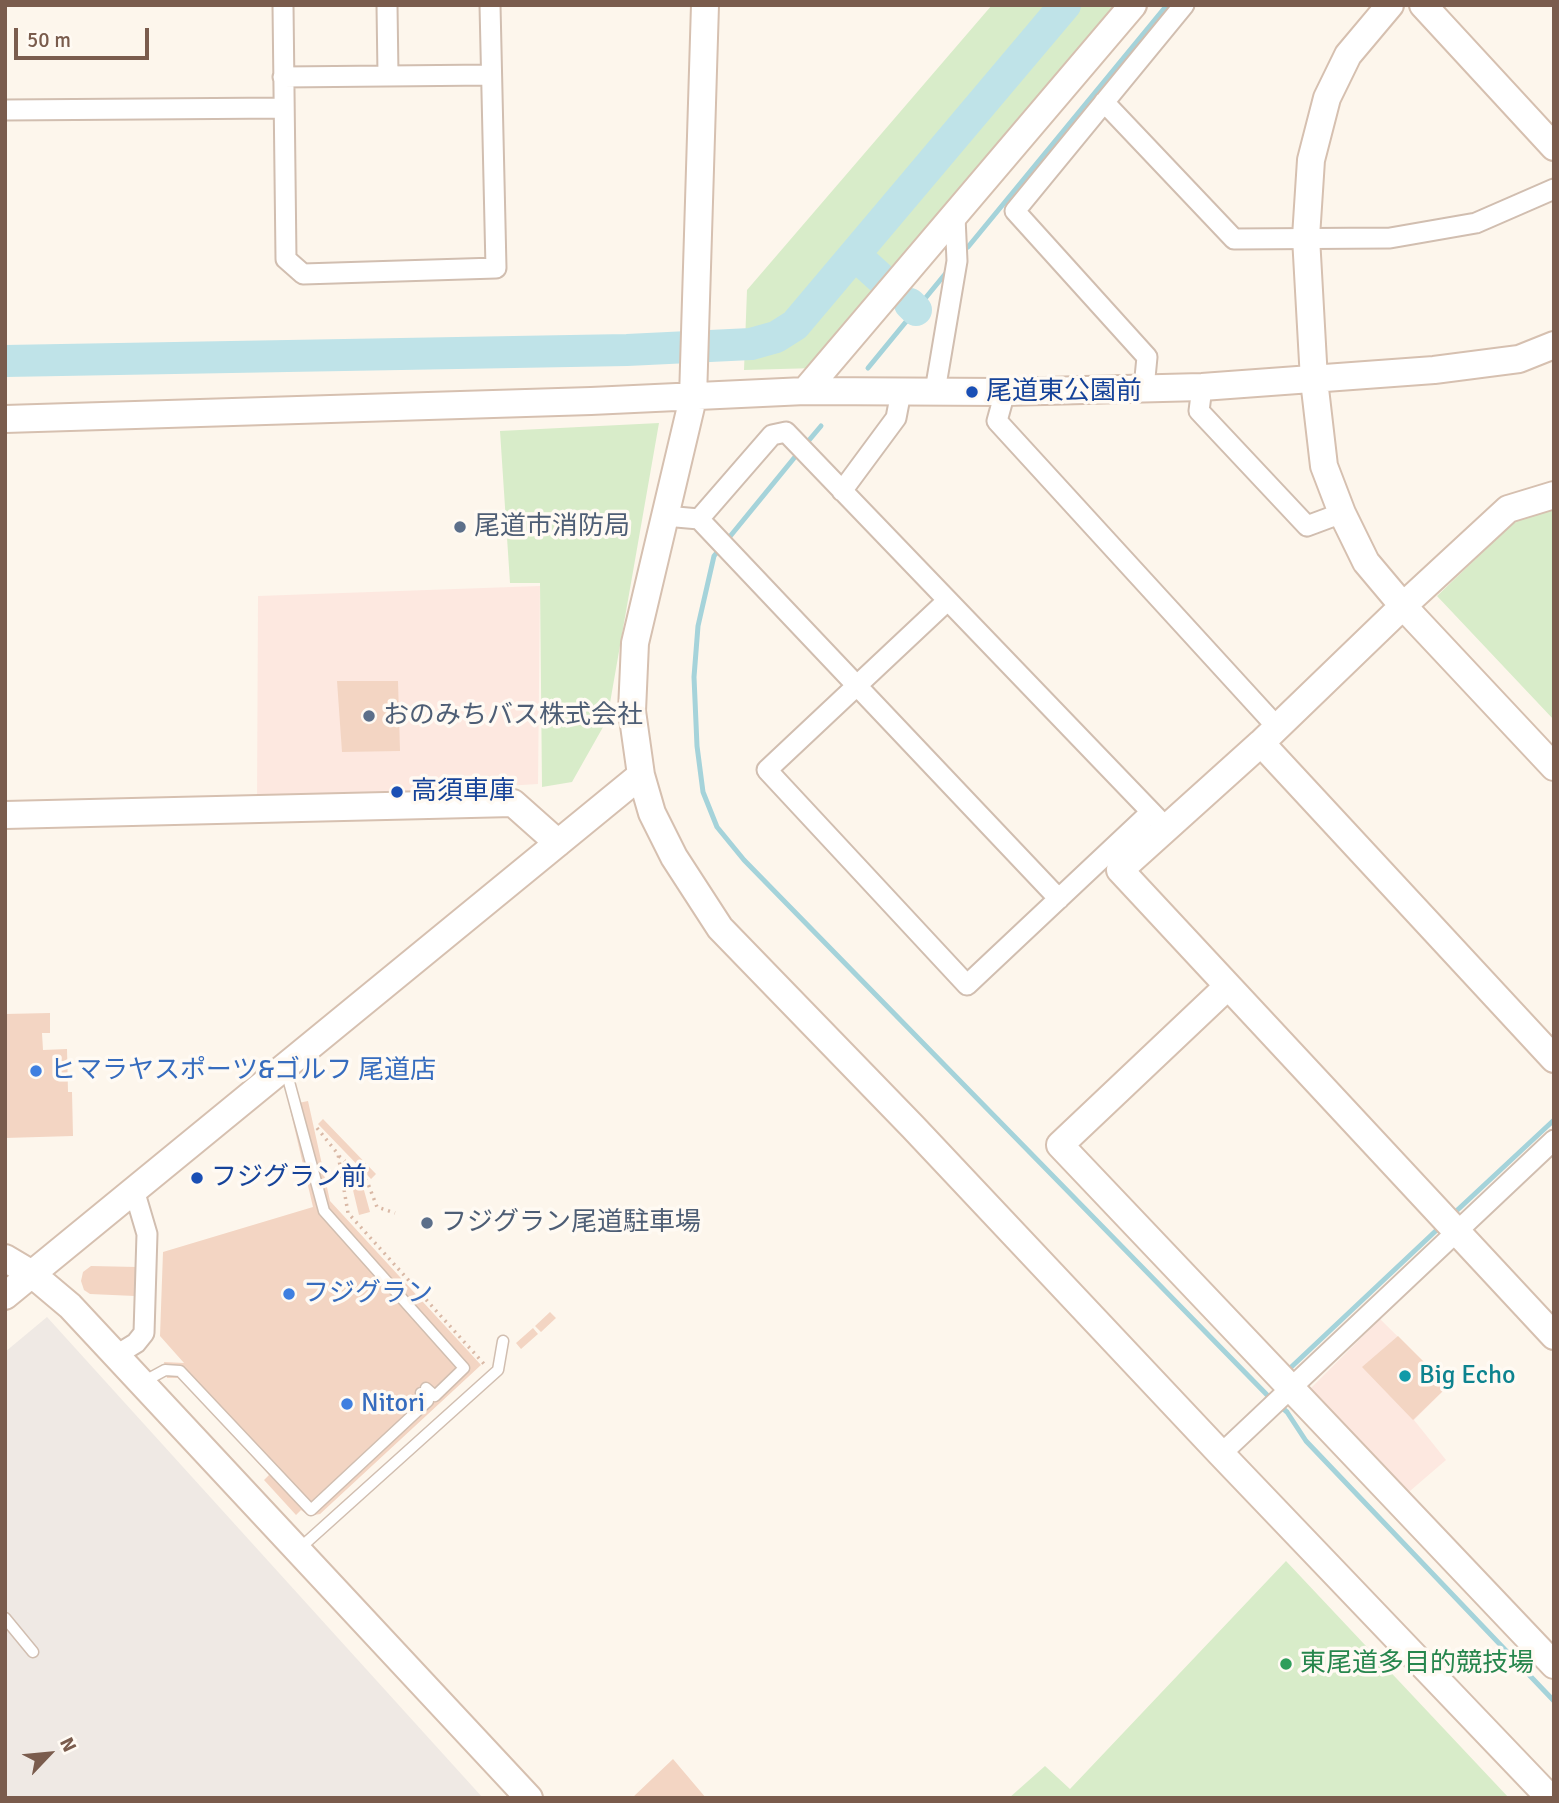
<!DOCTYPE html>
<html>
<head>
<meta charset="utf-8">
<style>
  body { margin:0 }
  #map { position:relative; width:1559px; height:1803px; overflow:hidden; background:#fdf6ec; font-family:Signika,sans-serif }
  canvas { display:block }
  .frame { position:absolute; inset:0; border:7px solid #7a5c4d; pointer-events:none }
  .north { position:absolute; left:14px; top:1719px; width:70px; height:70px; -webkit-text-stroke:5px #fffaf3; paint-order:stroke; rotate:64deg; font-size:19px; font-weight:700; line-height:28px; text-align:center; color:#7a5c4d }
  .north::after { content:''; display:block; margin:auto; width:24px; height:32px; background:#7a5c4d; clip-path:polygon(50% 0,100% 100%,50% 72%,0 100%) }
  .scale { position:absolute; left:14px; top:28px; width:135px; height:32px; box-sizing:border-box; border:4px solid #7a5c4d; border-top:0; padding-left:9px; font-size:21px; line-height:24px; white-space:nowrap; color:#7a5c4d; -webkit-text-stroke:5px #fffaf3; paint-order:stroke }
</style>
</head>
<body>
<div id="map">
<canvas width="1559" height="1803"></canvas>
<div class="frame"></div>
<div class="north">N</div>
<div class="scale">50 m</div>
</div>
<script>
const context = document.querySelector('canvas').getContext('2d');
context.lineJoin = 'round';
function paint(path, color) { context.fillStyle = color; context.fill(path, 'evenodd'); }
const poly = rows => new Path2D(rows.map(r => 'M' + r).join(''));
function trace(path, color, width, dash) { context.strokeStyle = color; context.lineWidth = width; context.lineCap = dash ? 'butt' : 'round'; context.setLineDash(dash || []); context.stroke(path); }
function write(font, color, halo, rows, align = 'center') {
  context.font = font + ' Signika,"Noto Sans JP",sans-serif'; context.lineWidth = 7; context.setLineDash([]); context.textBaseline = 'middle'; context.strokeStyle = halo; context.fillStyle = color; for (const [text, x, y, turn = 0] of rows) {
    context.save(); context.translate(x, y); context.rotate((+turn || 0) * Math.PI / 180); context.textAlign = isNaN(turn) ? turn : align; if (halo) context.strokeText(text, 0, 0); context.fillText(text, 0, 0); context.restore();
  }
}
paint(poly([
  [540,586,538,784,257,801,258,596],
  [1380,1319,1448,1386,1414,1420,1446,1460,1403,1497,1307,1392]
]), '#fde8e0');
paint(poly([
  [47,1317,483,1798,5,1798,5,1352]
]), '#efe9e4');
paint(poly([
  [992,5,1120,5,817,368,744,370,747,290],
  [659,423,607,720,572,782,542,787,540,583,510,583,500,431],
  [1554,509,1554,720,1437,596,1511,525,1523,517],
  [1286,1561,1509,1798,1009,1798,1045,1766,1070,1789]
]), '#d8ecc9');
trace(poly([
  [968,247,1167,5],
  [868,368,946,273],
  [805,445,821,426],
  [799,452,714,556,698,626,694,677,697,746,703,792,717,827,744,860,1272,1400],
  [1451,1216,1554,1120],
  [1286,1372,1442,1225],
  [1280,1406,1287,1412,1306,1441,1554,1701]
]), '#a5d3da', 5);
trace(poly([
  [855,255,886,283],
  [910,304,916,310],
  [5,361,627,350,751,344,776,337,795,325,1065,5]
]), '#bfe3e8', 32);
paint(poly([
  [337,681,398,681,400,751,342,752],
  [50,1013,50,1033,42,1033,43,1050,67,1049,68,1092,72,1092,73,1136,5,1138,5,1014],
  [308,1101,330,1201,481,1365,320,1514,309,1516,301,1510,296,1515,264,1480,269,1475,181,1378,167,1378,164,1362,184,1363,160,1336,163,1252,313,1207,289,1105],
  [323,1119,376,1174,371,1179,318,1124],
  [362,1183,370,1212,359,1215,352,1186],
  [91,1266,137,1267,135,1296,90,1294,84,1290,81,1281,83,1272],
  [550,1312,556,1318,541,1332,535,1326],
  [533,1328,538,1334,521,1349,516,1343],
  [1398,1336,1448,1386,1413,1420,1362,1367],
  [673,1759,706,1798,632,1798]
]), '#f3d5c3');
const lane = poly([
  [285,1067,324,1211,464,1368,435,1396,426,1388],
  [143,1382,165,1370,180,1371,311,1510,428,1401,421,1393],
  [299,1549,498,1370,503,1341],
  [5,1618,33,1652]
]);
const street = poly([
  [283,5,286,259,303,274,496,268,490,5],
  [387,5,388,75],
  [283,77,491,75],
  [1104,102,1234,239,1390,238,1476,223,1554,189],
  [5,110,284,108],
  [1202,387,1199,411,1307,526,1342,513],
  [1144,388,1147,357,1015,211,1184,5],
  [935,391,957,261,955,217],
  [1005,392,997,421,1277,727],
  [842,491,896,418,901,392],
  [665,516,699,519,1059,899],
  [699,519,772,435,786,432,1159,820],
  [947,601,767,770,967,985,1151,812],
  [115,1356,136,1343,144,1333,147,1234,134,1190],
  [1221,1454,1554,1140]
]);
const secondary = poly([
  [705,5,693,398,635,643,632,711,641,775,652,813,674,857,720,928,913,1127,1221,1454,1550,1798],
  [1390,5,1348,55,1327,98,1311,160,1306,237,1314,380,1324,466,1342,513,1366,562,1403,606,1554,767],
  [1423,5,1554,147],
  [805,391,1133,5],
  [5,419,591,401,805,391,1005,392,1202,387,1434,370,1519,359,1554,345],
  [1554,495,1508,509,1403,606,1261,743,1120,870,1554,1336],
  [1261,743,1554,1059],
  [5,815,513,803,558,843],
  [1227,987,1060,1145,1554,1665],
  [5,1258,32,1274,70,1306,529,1798],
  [5,1296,641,775]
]);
trace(lane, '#d1beb0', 13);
trace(street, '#d1beb0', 23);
trace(secondary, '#d6c0b0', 30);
trace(poly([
  [317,1128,338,1154,348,1213,485,1365],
  [339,1156,367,1181,377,1207,395,1213]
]), '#d9b8a5', 3.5, [2, 5]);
trace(lane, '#fff', 10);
trace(street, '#fff', 19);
trace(secondary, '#fff', 26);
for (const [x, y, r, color] of [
  [972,392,7,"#1a4fb4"],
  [460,527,7,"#5c6f8a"],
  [369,716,7,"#5c6f8a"],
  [397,792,7,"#1a4fb4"],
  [36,1071,7,"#3f7fe0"],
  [197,1178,7,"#1a4fb4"],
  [427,1223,7,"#5c6f8a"],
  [289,1294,7,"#3f7fe0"],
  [1405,1376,7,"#0f9aa8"],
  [347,1404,7,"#3f7fe0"],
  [1286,1664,7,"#2e9e5b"]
]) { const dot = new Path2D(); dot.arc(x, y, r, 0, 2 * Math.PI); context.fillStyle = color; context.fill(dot); trace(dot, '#fffaf3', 2.5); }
write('26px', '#164399', '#fffaf3', [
  ["尾道東公園前",986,392],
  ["高須車庫",411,792],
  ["フジグラン前",211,1178]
], 'left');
write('26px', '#4e5e75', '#fffaf3', [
  ["尾道市消防局",474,527],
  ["おのみちバス株式会社",383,716],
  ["フジグラン尾道駐車場",441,1223]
], 'left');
write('26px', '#366cbe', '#fffaf3', [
  ["ヒマラヤスポーツ&ゴルフ 尾道店",50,1071],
  ["フジグラン",303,1294],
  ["Nitori",361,1404]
], 'left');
write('26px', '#0d838f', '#fffaf3', [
  ["Big Echo",1419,1376]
], 'left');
write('26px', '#27864d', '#fffaf3', [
  ["東尾道多目的競技場",1300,1664]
], 'left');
</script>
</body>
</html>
